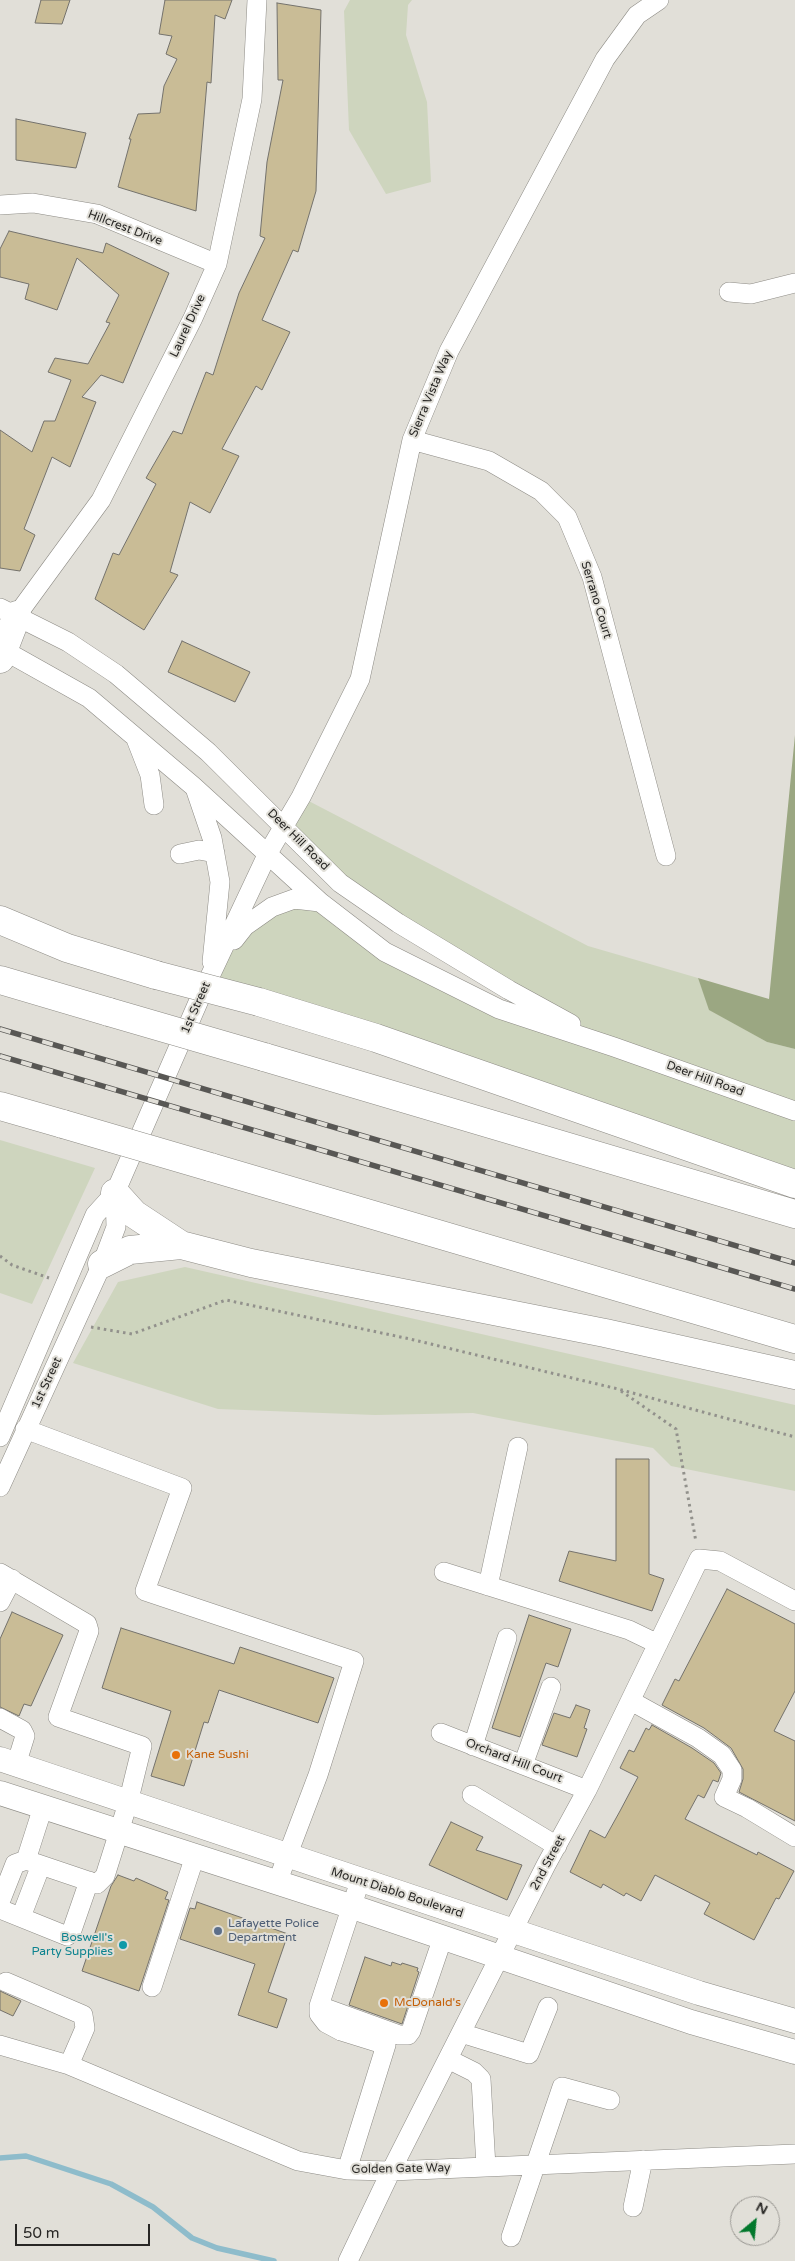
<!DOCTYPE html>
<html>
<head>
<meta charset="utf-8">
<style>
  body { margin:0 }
  #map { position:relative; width:795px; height:2261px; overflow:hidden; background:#e1dfd8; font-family:"Varela Round",sans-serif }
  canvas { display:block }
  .north { position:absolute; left:730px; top:2196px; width:50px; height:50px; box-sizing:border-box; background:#e1dfd8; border:1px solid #979590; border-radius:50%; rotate:28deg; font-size:14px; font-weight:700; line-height:20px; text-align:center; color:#282725 }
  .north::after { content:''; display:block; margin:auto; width:18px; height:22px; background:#03782d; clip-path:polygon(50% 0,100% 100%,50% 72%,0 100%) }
  .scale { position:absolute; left:15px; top:2224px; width:135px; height:22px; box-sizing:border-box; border:2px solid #282725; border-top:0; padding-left:6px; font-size:15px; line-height:18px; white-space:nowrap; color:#282725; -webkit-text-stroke:4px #e1dfd8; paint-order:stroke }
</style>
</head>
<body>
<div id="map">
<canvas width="795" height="2261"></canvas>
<div class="north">N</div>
<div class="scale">50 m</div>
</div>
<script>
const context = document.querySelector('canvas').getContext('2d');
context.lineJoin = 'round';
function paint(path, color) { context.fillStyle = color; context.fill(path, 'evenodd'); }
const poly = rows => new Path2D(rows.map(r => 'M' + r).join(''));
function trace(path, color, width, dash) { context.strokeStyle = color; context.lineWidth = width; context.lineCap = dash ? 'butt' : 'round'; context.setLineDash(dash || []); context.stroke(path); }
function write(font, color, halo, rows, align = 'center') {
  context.font = font + ' "Varela Round",sans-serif'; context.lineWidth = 4; context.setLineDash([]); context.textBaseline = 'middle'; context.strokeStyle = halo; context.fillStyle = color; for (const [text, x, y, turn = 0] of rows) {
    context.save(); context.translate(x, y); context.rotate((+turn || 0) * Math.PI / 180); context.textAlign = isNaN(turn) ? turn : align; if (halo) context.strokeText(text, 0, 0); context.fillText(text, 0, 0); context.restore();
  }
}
paint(poly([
  [350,0,412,0,408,5,406,35,427,102,431,182,386,194,349,130,344,11],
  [301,797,588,946,698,978,710,1010,767,1042,795,1049,795,1170,394,1030,279,994,211,976,219,959,272,907,320,902,385,952,610,1046,398,923,284,826],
  [0,1140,95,1168,32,1304,0,1293],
  [185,1267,795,1405,795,1491,671,1466,653,1448,473,1413,375,1415,218,1409,73,1363,118,1282]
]), '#ced5be');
paint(poly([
  [795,735,795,1049,767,1042,709,1010,698,978,769,999]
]), '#9ba782');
trace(poly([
  [0,2158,26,2156,111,2184,153,2207,192,2238,217,2248,274,2261]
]), '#8ebccb', 5.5);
const building = poly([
  [41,0,70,0,62,24,35,23,41,0],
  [165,0,232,0,225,19,215,15,211,83,207,82,196,211,118,187,131,139,129,139,138,114,160,113,164,86,177,59,166,54,172,36,159,34,165,0],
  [277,3,321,10,316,191,298,252,293,250,262,320,290,332,262,390,256,386,222,449,239,456,210,513,190,502,170,572,178,575,144,630,95,599,113,553,119,555,156,484,146,478,173,431,182,434,206,372,213,375,239,293,265,238,260,236,267,162,283,80,278,80,277,3],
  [16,119,86,133,76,168,16,160,16,119],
  [9,231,103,253,106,243,169,273,123,383,101,375,82,397,96,402,70,467,52,457,24,529,35,535,20,571,0,568,0,430,32,452,44,421,55,421,71,380,48,372,55,358,88,364,110,323,106,322,119,295,77,258,57,310,25,299,29,284,0,277,0,249,9,231],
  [182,641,250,672,235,702,168,672,182,641],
  [616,1459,649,1459,649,1574,664,1579,652,1611,559,1581,569,1551,616,1561,616,1459],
  [727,1589,795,1624,795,1691,774,1731,795,1741,795,1821,739,1792,743,1779,743,1769,731,1748,704,1728,662,1705,675,1679,679,1681,727,1589],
  [12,1612,63,1635,31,1706,24,1704,19,1716,0,1707,0,1639,12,1612],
  [529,1615,571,1629,558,1667,546,1663,520,1737,492,1728,529,1615],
  [121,1628,234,1664,240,1647,334,1678,318,1723,219,1690,208,1723,204,1722,184,1786,151,1776,171,1711,102,1688,121,1628],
  [576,1705,590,1710,584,1728,587,1729,577,1757,542,1745,554,1713,570,1718,576,1705],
  [652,1725,692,1748,714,1763,721,1773,718,1782,713,1780,704,1798,698,1795,685,1819,757,1855,758,1852,794,1871,779,1899,776,1898,754,1940,704,1914,710,1903,655,1875,641,1901,626,1893,624,1896,603,1884,601,1888,570,1872,590,1830,605,1838,620,1811,638,1777,620,1768,629,1750,634,1752,646,1728,649,1730,652,1725],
  [451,1822,483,1837,476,1850,522,1865,507,1900,429,1865,451,1822],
  [118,1875,134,1881,136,1878,168,1892,165,1899,169,1900,139,1991,82,1971,111,1886,118,1875],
  [197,1902,288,1934,268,1992,287,1999,277,2028,238,2015,255,1964,180,1939,190,1908,195,1909,197,1902],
  [365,1957,391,1966,392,1962,401,1965,402,1963,418,1968,417,1971,419,1972,402,2024,349,2005,365,1957],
  [0,1991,21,2001,13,2016,0,2010,0,1991]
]);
paint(building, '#c9bc96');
trace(building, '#74726c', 1);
const minor = poly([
  [0,205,33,203,97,214,217,264],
  [729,292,751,294,795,283],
  [412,440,489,461,541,491,567,517,592,577,666,856],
  [0,608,68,642,116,674,208,752,340,883,398,923,509,990,571,1024],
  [17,615,101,500,193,318,217,264,252,99,257,0],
  [0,648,89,698,193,786,320,902,385,952,499,1009,614,1047,795,1111],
  [136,739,150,775,154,805],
  [196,791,212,838,220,882,212,962],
  [180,854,199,850,215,853],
  [234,940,245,926,272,907,294,899,320,902],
  [25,1429,182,1488,145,1591,354,1661,318,1775,277,1883],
  [0,1437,95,1215,115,1193,203,991,268,853,301,797,360,679,412,440,449,351,605,59,637,15,659,0],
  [0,1487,102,1264,116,1227,115,1193],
  [444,1572,629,1630,658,1644],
  [0,1573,87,1624,89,1631,58,1717,142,1746,128,1803,105,1876,97,1884,26,1860,15,1864,0,1902],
  [488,1586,518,1447],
  [0,1602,12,1579],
  [631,1701,698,1738,722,1755,732,1770,732,1779,724,1797,747,1808,795,1837],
  [0,1718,22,1730,25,1736,16,1765],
  [441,1733,587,1790],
  [473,1746,507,1638],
  [523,1765,551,1687],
  [472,1795,557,1846],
  [26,1860,43,1807],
  [0,1909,67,1936,71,1933,89,1881],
  [21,1917,41,1865],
  [6,1982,83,2015,85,2028,69,2065],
  [152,1987,195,1856],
  [319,2006,399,2035,408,2035,411,2031,443,1937],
  [461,2033,529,2054,548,2007],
  [0,2045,69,2065,298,2161,347,2170,391,2171,795,2154],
  [448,2059,474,2072,481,2079,486,2167],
  [347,2170,386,2045,341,2031,326,2023,319,2014,319,2006,360,1881],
  [633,2207,643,2160],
  [511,2237,562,2087,610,2100],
  [348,2261,391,2171,546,1865,587,1790,699,1559,720,1561,795,1601]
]);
const major = poly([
  [0,1759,699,1993,795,2021],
  [0,1793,353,1907,691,2022,795,2052]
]);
const highway = poly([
  [0,659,17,615],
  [0,920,67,948,156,975],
  [0,980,109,1012],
  [259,1002,376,1038,795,1184],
  [264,1057,795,1214],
  [0,1106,63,1124],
  [210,1167,795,1339],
  [115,1193,134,1214,181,1245],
  [102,1264,130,1250,181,1245,251,1263,605,1333,795,1375]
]);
trace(minor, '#8d8b85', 20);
trace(major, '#8d8b85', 25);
trace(highway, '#8d8b85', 29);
trace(poly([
  [0,1256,12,1265,49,1278],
  [91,1327,132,1334,226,1300,410,1339,618,1389,795,1437],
  [621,1391,676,1429,696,1542]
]), '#92918c', 3, [2.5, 4]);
trace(minor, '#fff', 19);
trace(major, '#fff', 24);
trace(highway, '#fff', 28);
const rail = poly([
  [0,1029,795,1263],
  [0,1056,795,1289]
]);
trace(rail, '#585754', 5.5);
trace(rail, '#e1dfd8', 4, [11]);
const highwayBridge = poly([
  [156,975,259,1002],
  [109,1012,264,1057],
  [63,1124,210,1167]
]);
trace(highwayBridge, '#8d8b85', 29, []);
trace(highwayBridge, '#fff', 28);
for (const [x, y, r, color] of [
  [176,1755,5,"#e8710a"],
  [218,1931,5,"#5c6f8a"],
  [123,1945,5,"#0f9aa8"],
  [384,2003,5,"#e8710a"]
]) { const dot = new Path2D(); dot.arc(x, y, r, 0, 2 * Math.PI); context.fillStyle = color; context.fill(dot); trace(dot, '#e1dfd8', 2); }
write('12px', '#282725', '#e1dfd8', [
  ["Hillcrest Drive",125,228,21],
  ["Laurel Drive",188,326,-65],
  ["Sierra Vista Way",431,394,-67],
  ["Serrano Court",596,600,73],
  ["Deer Hill Road",298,840,45],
  ["1st Street",196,1008,-66],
  ["Deer Hill Road",705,1079,20],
  ["1st Street",47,1383,-65],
  ["Orchard Hill Court",514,1761,21],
  ["2nd Street",548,1863,-62],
  ["Mount Diablo Boulevard",397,1893,18],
  ["Golden Gate Way",401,2169,-1]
]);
write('12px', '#c56008', '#e1dfd8', [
  ["Kane Sushi",186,1755],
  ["McDonald's",394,2003]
], 'left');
write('12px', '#4e5e75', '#e1dfd8', [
  ["Lafayette Police",228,1924],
  ["Department",228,1938]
], 'left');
write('12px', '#0d838f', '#e1dfd8', [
  ["Boswell's",113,1938],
  ["Party Supplies",113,1952]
], 'right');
</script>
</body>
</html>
